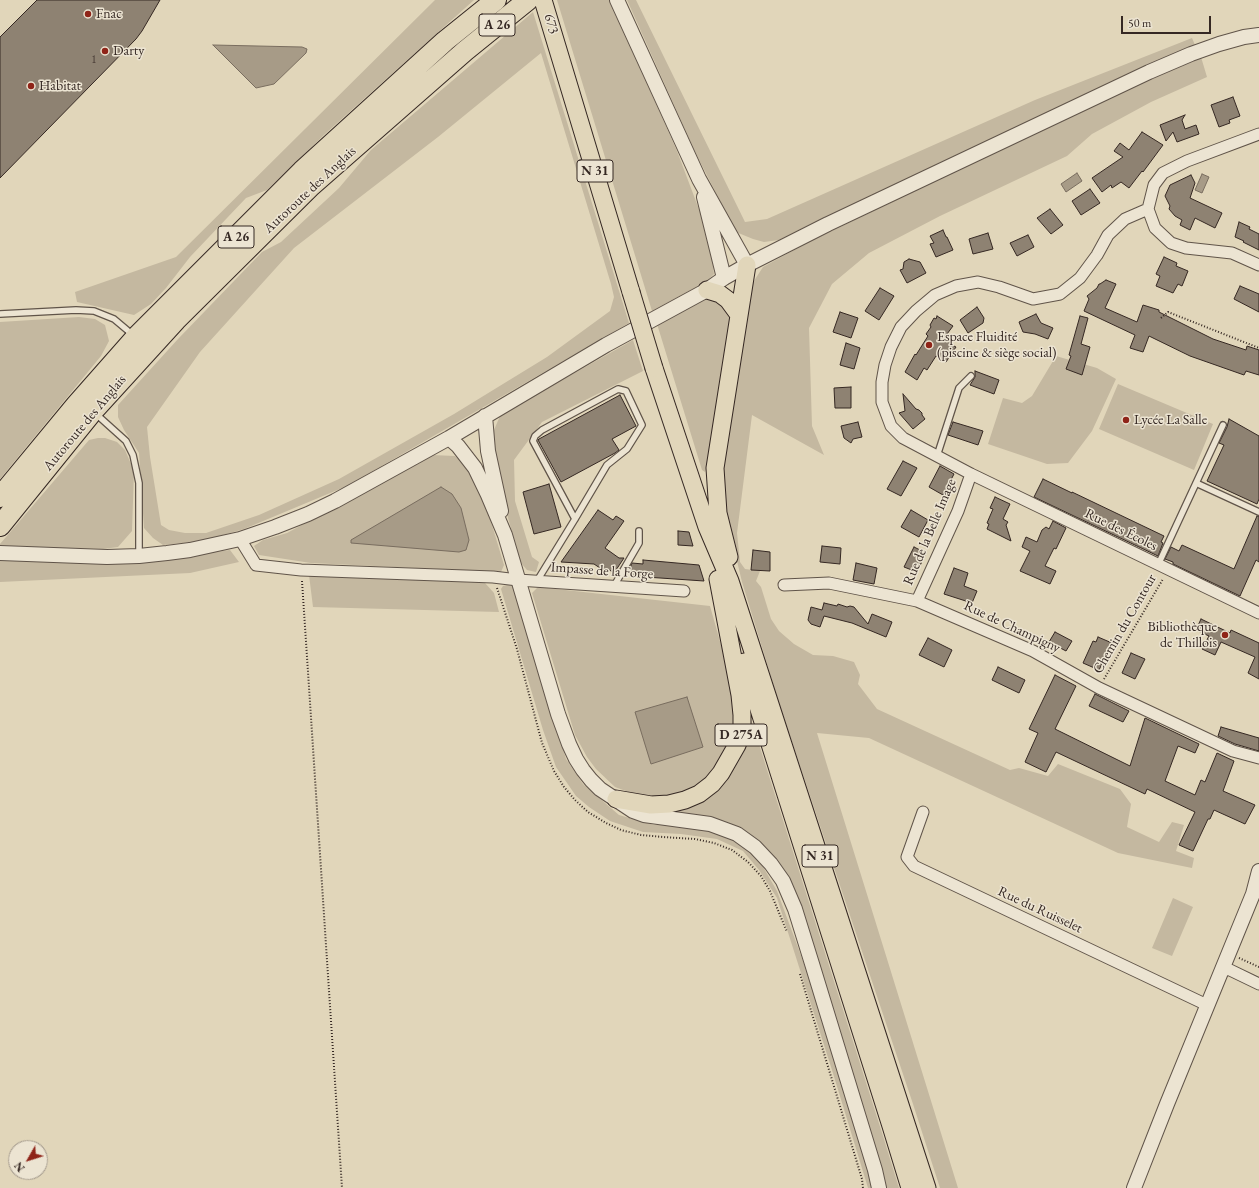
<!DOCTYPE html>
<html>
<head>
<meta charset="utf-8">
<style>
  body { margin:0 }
  #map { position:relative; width:1259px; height:1188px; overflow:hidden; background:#e1d6ba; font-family:"EB Garamond",serif }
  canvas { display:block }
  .north { position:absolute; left:8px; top:1140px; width:40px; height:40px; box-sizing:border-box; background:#ece4d2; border:1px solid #a3998c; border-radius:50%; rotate:231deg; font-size:11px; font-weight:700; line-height:16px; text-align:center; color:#352823 }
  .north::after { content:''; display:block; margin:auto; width:14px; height:18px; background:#8f2418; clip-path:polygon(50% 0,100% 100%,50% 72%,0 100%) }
  .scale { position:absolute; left:1121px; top:16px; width:90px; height:18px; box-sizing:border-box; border:2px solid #352823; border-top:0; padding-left:5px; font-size:12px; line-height:14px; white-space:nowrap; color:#352823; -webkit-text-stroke:3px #ece4d2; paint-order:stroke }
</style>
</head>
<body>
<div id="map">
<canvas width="1259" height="1188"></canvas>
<div class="north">N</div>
<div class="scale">50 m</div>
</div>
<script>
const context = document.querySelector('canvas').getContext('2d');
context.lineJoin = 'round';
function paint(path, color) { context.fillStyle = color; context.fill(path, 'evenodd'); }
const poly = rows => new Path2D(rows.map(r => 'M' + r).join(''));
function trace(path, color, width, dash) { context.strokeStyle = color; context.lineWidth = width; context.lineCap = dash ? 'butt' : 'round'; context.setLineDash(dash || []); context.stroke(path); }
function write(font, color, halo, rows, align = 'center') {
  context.font = font + ' "EB Garamond",serif'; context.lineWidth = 3; context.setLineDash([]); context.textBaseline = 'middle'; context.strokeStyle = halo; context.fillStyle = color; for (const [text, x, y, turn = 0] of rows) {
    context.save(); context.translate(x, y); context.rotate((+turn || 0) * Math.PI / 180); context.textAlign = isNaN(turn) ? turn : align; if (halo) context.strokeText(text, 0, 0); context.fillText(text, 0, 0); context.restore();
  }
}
paint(poly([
  [435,0,474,0,325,134,267,190,246,198,190,257,166,288,151,304,134,315,77,302,75,292,176,257],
  [557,0,610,0,677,151,703,220,712,258,714,274,707,281,652,311],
  [627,0,636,0,745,222,767,219,1035,100,1192,38,1195,45,779,240,764,242,753,239,736,232,695,152],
  [533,12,629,323,347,486,244,529,202,541,163,545,153,538,144,528,139,453,124,430,118,417,118,405,178,339,262,252,281,242,339,188,371,150],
  [541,53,611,284,614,297,610,311,547,357,454,414,339,479,259,515,206,533,185,533,169,530,161,525,150,457,147,427,200,352,294,248,438,137],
  [1201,57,1207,77,1151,102,1092,134,1067,156,940,216,869,253,832,284,809,328,812,426,824,455,752,415,737,533,740,562,745,569,760,571,756,581,761,587,771,619,779,631,794,644,813,655,833,656,854,662,860,675,858,684,877,709,1010,770,1019,768,1048,776,1058,764,1120,789,1131,804,1127,827,1159,842,1172,822,1184,825,1176,851,1194,858,1192,868,1118,853,869,738,817,733,958,1188,940,1188,913,1104,779,703,742,582,725,511,723,457,752,284,763,267,809,242,1162,72],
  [717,299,731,315,711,458,705,472,702,470,657,324,704,300],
  [79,317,95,319,105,325,109,341,101,356,0,479,0,322],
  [633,340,643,371,542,422,514,460,515,501,532,557,539,562,536,572,527,570,521,563,508,518,494,452,494,430,500,416,507,411],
  [1056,356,1097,368,1116,379,1092,431,1068,463,1047,464,988,444,1003,398,1022,403,1032,396],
  [1118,384,1213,424,1194,470,1099,429],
  [98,438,105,438,117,442,125,450,134,471,132,531,118,547,103,549,0,547,0,544,89,440],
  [432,455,455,456,470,468,480,485,504,565,501,572,311,563,259,555,254,546,263,540,287,533],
  [230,550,239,562,190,573,0,582,0,560,130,563],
  [309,575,485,583,494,593,499,612,313,607],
  [511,584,515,591,566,759,583,784,619,815,654,825,678,824,721,833,754,853,762,865,777,891,812,985,874,1188,868,1188,832,1070,777,898,759,870,743,851,717,839,681,834,643,832,610,821,589,807,576,796,556,767,543,730,501,589,503,586],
  [538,587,710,606,729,673,737,706,731,739,718,768,691,790,656,798,634,794,615,787,596,769,587,757,575,735,532,593],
  [751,719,883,1136,899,1188,883,1188,775,860,686,814,674,812,681,809,747,738],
  [1173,898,1193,907,1172,956,1152,948]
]), '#c4b8a0');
const water = poly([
  [213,45,302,47,307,49,306,53,274,84,256,88,213,45],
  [1077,173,1082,181,1066,192,1061,184,1077,173],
  [1202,174,1209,177,1202,193,1195,190,1202,174],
  [441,487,452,494,461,508,469,540,466,550,459,552,351,543,351,540,441,487],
  [687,697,703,747,651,764,635,712,687,697]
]);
paint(water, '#a79b87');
trace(water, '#796d5f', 1);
const building = poly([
  [37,0,160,0,142,31,136,39,0,178,0,37,37,0],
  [1233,97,1240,116,1229,120,1230,123,1219,127,1211,105,1233,97],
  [1185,115,1182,120,1185,129,1196,125,1199,134,1177,142,1173,132,1166,141,1160,125,1185,115],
  [1142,132,1163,145,1143,172,1142,171,1129,188,1121,182,1112,188,1111,185,1102,192,1092,178,1123,157,1114,151,1120,143,1129,150,1142,132],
  [1191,175,1195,183,1190,198,1222,213,1215,228,1195,218,1190,230,1180,225,1182,220,1175,216,1169,209,1170,206,1165,196,1170,185,1191,175],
  [1090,189,1100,203,1081,215,1072,201,1090,189],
  [1050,209,1063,225,1051,234,1037,218,1050,209],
  [1239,222,1250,227,1249,229,1259,234,1259,250,1243,242,1244,241,1235,237,1239,222],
  [943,230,946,237,947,237,953,250,936,257,930,244,934,243,930,236,943,230],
  [988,233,993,249,973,254,969,239,988,233],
  [1028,235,1034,247,1017,256,1010,243,1028,235],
  [1164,257,1177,263,1176,266,1188,271,1182,286,1178,284,1173,293,1156,286,1160,276,1156,274,1164,257],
  [909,259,920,262,926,273,907,283,900,270,903,269,904,262,909,259],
  [1106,280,1116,284,1105,308,1137,322,1143,305,1159,310,1159,312,1213,339,1246,350,1247,346,1259,350,1259,375,1246,371,1244,375,1190,356,1149,336,1143,352,1130,348,1135,335,1084,311,1089,299,1087,296,1097,288,1099,284,1100,284,1106,280],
  [1240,286,1259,294,1259,312,1234,299,1240,286],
  [880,288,894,296,879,320,865,311,880,288],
  [977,307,984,318,983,323,968,333,960,320,977,307],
  [840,312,858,318,851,338,833,332,840,312],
  [1036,314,1041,323,1053,328,1048,339,1035,334,1023,332,1019,322,1036,314],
  [937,316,953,326,947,334,950,344,956,347,946,362,936,356,927,370,924,368,917,380,905,372,915,354,916,355,928,336,926,334,931,327,930,325,934,318,936,319,937,316],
  [1080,316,1088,318,1081,344,1090,347,1082,375,1066,369,1071,356,1069,355,1080,316],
  [846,343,860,348,854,369,840,365,846,343],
  [975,371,999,380,994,394,970,385,975,377,975,371],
  [851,387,851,408,835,408,834,388,851,387],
  [903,394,916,409,919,410,922,413,922,415,925,419,913,429,899,413,905,411,903,394],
  [620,395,636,426,612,439,619,450,615,453,561,482,538,440,539,439,620,395],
  [1229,419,1259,436,1259,499,1257,504,1207,481,1224,445,1219,443,1227,427,1229,419],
  [858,422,862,437,853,439,851,443,844,438,841,426,858,422],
  [953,422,983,431,978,445,948,435,953,422],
  [903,461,917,468,901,496,887,489,903,461],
  [940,466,954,474,943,495,929,487,940,466],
  [1043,479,1072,493,1072,492,1164,536,1161,542,1163,543,1158,556,1034,497,1043,479],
  [549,484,561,527,534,534,523,492,549,484],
  [995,497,1010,504,1003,519,1008,522,1006,525,1011,541,987,529,989,524,987,523,993,509,990,508,995,497],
  [598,510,613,520,616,516,624,521,605,548,619,558,624,558,614,573,608,569,606,572,594,564,561,562,598,510],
  [911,510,928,520,919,537,901,527,911,510],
  [1257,516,1259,516,1259,562,1256,560,1240,596,1173,564,1173,562,1165,559,1171,547,1179,551,1182,545,1234,569,1257,516],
  [1053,521,1066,528,1056,549,1054,548,1045,566,1056,571,1050,584,1020,571,1030,551,1022,547,1026,537,1037,542,1042,530,1046,527,1049,529,1053,521],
  [678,531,689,532,693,546,678,545,678,531],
  [822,546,841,548,840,564,820,562,822,546],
  [914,547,926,553,917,572,904,567,914,547],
  [753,550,770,552,770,571,751,570,753,550],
  [643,560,699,565,704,581,631,576,631,565,632,563,643,564,643,560],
  [856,563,877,568,874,584,853,580,856,563],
  [954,568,968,573,964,586,977,591,972,603,944,594,954,568],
  [824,603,837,606,838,604,847,607,850,606,854,607,868,624,872,614,892,622,886,637,852,623,824,616,820,627,811,624,808,620,811,607,822,610,824,603],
  [1201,619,1230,633,1231,630,1259,643,1259,679,1248,673,1255,657,1221,642,1215,655,1202,649,1209,636,1196,630,1201,619],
  [1055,632,1072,641,1066,651,1049,642,1055,632],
  [1098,637,1112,643,1099,670,1083,663,1093,641,1096,642,1098,637],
  [928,638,952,650,944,667,919,655,928,638],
  [1131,653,1145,659,1135,679,1122,673,1131,653],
  [998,667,1025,680,1019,693,992,680,998,667],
  [1055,675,1076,686,1055,729,1130,766,1145,718,1199,744,1195,753,1178,746,1165,781,1195,795,1201,780,1205,782,1217,753,1234,761,1223,791,1255,805,1245,824,1214,810,1210,819,1208,819,1193,851,1179,845,1195,812,1147,789,1145,794,1056,752,1046,772,1025,762,1038,733,1029,729,1055,675],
  [1095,694,1129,711,1123,722,1089,706,1095,694],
  [1221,727,1259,738,1259,751,1235,744,1218,736,1221,727]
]);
paint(building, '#8e8272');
trace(building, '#352823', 1);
const service = poly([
  [0,314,76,310,94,311,114,319,133,335],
  [96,414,126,441,133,455,139,483,139,555],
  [937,456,959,388,971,376],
  [1196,483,1259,512],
  [1158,565,1223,425],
  [537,581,575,519,607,465,627,449,642,425,626,391,618,389,542,430,535,436,533,441,575,519],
  [614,586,639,543,639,531]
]);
const minor = poly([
  [1259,134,1187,161,1163,173,1154,185,1148,209,1155,228,1171,243,1186,248,1232,253,1259,265],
  [1148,209,1125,219,1108,235,1097,255,1080,278,1060,294,1033,299,999,287,978,282,956,286,935,295,916,311,901,327,891,347,885,365,882,382,882,402,891,426,903,438,971,474,1259,613],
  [240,539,256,565,301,570,493,577,518,580,684,591],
  [784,585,829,583,917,601,1033,651,1099,688,1233,751,1259,758],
  [917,601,958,511,971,474],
  [923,812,907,857,914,866,1207,1005],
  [1223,969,1230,970,1259,984]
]);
const tertiary = poly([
  [617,0,699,179,747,265],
  [704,197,724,278],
  [485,416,488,451,501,511],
  [449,438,458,446,475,468,488,495,505,535,558,714,569,744,576,759,583,770,591,780,600,789,633,811,644,815,710,824,737,834,755,847,771,864,783,881,795,909,813,967,875,1170,879,1188],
  [0,553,107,557,139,556,167,553,190,550,240,539,275,527,308,514,335,501,449,438,606,345,707,290,724,278,747,265,828,224,1149,72,1191,54,1219,44,1244,37,1259,35],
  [1134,1188,1167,1104,1253,894,1259,871]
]);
const primary = poly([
  [543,0,631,292],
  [707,290,720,294,728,300,739,315],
  [654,368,707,527,730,581,927,1188],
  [729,557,718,513,715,468,747,265],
  [744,662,891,1126,910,1188],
  [616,799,651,805,669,804,685,800,699,794,712,784,721,773,737,745,742,732,742,715,740,695,718,579]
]);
const motorway = poly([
  [0,497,76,405,136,337,302,171,445,41,496,0],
  [0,526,93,411,176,320,311,186,465,51,528,0]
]);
trace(service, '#605449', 8);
trace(minor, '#605449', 13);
trace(tertiary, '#605449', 16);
trace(primary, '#352823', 19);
trace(motorway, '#352823', 22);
trace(poly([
  [1161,318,1168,312,1259,348],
  [302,581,342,1188],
  [497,588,517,649,542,743,554,771,564,787,575,800,588,812,606,823,621,830,641,835,663,837,695,839,714,843,732,850,748,862,761,876,770,891,787,932],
  [1104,679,1163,579],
  [1239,958,1259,967],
  [800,974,862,1179,863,1188]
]), '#352823', 2, [1, 2]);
trace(service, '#ece4d2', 5.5);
trace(minor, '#ece4d2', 11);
trace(tertiary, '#ece4d2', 14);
trace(primary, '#e1d6ba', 17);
trace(motorway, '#e1d6ba', 20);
const primaryBridge = poly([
  [631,292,654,368]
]);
trace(primaryBridge, '#352823', 19, []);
trace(primaryBridge, '#e1d6ba', 17);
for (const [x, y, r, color] of [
  [88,14,4,"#8f2418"],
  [105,51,4,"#8f2418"],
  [31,86,4,"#8f2418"],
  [929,345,4,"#8f2418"],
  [1126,420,4,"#8f2418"],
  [1225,635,4,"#8f2418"]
]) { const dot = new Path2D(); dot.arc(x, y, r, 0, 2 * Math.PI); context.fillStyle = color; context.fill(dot); trace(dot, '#ece4d2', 1.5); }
write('12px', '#4b3e37', null, [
  ["1",94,60]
]);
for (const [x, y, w] of [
  [497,25,36],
  [595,171,36],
  [236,237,36],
  [741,735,52],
  [820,856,36]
]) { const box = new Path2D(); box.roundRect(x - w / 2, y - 11, w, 22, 3); context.fillStyle = '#ece4d2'; context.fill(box); trace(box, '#352823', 1); }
write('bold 13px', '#352823', null, [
  ["A 26",497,25],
  ["N 31",595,171],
  ["A 26",236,237],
  ["D 275A",741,735],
  ["N 31",820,856]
]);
write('14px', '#352823', '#ece4d2', [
  ["Fnac",96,14],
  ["Darty",113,51],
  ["Habitat",39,86],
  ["Espace Fluidité",937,337],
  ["(piscine & siège social)",937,353],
  ["Lycée La Salle",1134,420],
  ["Bibliothèque",1217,627,"right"],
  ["de Thillois",1217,643,"right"]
], 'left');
write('14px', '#352823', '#ece4d2', [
  ["673",551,24,74],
  ["Autoroute des Anglais",310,190,-43],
  ["Autoroute des Anglais",85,423,-50],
  ["Rue des Écoles",1121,530,26],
  ["Rue de la Belle Image",930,532,-67],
  ["Impasse de la Forge",602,571,4],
  ["Chemin du Contour",1125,624,-60],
  ["Rue de Champigny",1012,627,25],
  ["Rue du Ruisselet",1040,910,25]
]);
</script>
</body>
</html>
